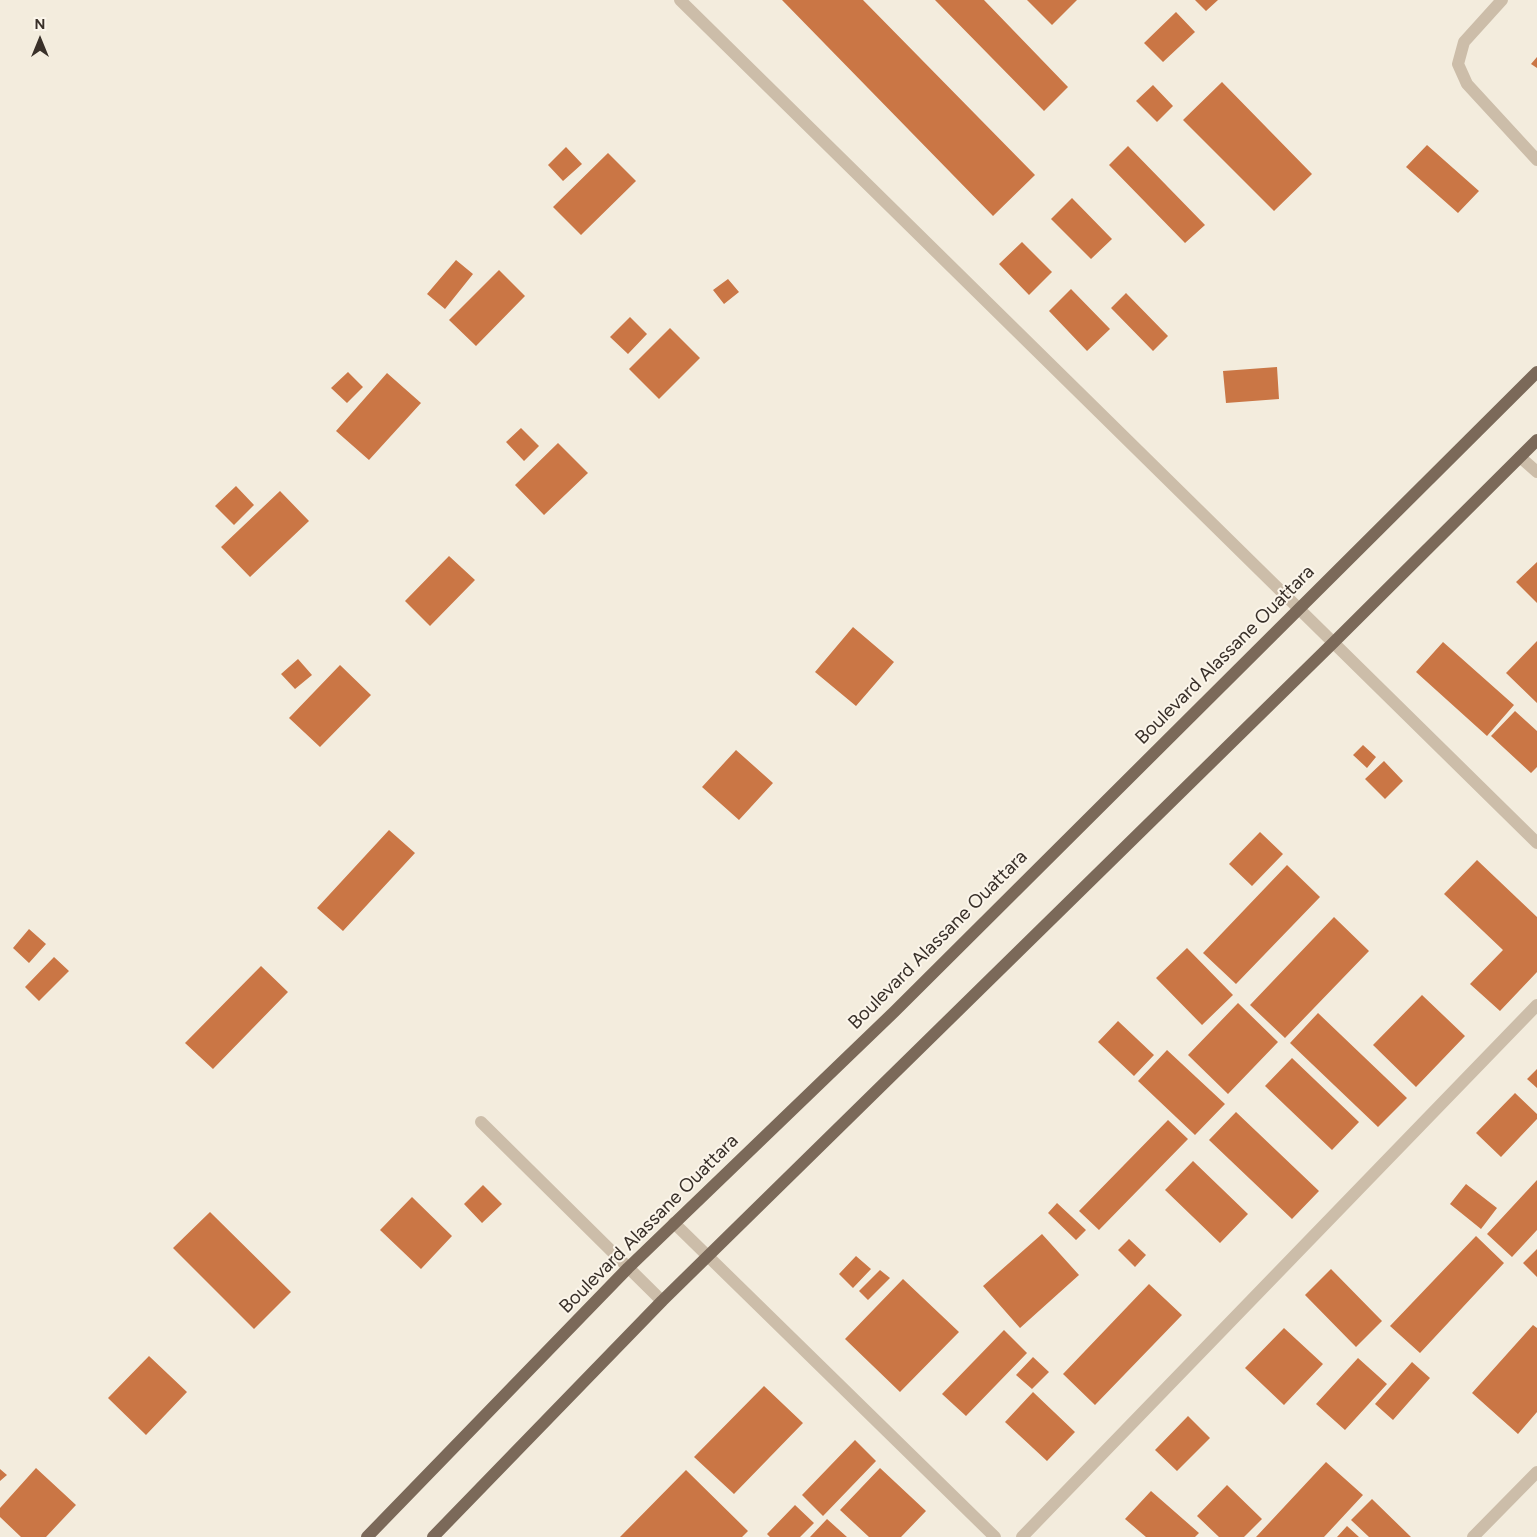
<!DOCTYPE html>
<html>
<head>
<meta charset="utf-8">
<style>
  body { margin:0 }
  #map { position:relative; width:1537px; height:1537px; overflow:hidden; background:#f3ecdd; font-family:Figtree,sans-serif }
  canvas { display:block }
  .north { position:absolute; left:15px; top:15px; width:50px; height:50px; -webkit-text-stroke:4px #fbf5ea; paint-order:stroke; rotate:0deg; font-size:14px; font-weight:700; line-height:20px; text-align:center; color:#393029 }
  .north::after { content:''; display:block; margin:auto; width:18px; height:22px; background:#393029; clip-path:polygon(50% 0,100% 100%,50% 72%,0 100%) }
</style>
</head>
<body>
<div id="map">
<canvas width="1537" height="1537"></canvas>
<div class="north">N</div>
</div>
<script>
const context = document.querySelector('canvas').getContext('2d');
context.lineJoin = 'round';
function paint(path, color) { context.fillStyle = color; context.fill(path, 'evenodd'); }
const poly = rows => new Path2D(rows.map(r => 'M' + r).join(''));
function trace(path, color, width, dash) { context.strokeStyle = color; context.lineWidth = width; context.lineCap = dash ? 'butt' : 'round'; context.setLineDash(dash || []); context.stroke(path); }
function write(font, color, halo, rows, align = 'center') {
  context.font = font + ' Figtree,sans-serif'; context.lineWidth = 4; context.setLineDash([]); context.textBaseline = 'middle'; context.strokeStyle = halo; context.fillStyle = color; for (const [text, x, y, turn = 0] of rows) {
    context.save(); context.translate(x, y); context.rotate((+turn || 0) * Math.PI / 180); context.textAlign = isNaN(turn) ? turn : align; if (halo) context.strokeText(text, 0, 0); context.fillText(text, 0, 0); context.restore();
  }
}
paint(poly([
  [782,0,863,0,1035,175,993,216],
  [935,0,984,0,1068,87,1044,111],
  [1027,0,1077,0,1052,25],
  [1195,0,1218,0,1206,11],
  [1176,12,1195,32,1163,62,1144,43],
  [1537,57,1537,68,1531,64],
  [1222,82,1312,174,1274,211,1183,120],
  [1153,85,1173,106,1157,122,1136,101],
  [1427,145,1479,191,1458,213,1406,167],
  [1128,146,1205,225,1185,243,1109,165],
  [566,147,582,164,563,181,548,165],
  [608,153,636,181,581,235,553,207],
  [1072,198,1112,239,1091,259,1051,219],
  [1022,242,1052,272,1029,295,999,264],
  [456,260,473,274,445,309,427,294],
  [499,270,525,296,476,346,449,320],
  [728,279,739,292,724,304,713,290],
  [1071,289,1110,329,1087,351,1049,311],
  [1126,293,1168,336,1153,351,1111,308],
  [630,317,647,334,628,354,610,337],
  [670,328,700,358,659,399,629,369],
  [1277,367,1279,399,1226,403,1223,371],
  [348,372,363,387,347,403,331,388],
  [387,373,421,403,369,460,336,431],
  [521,428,539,446,524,461,506,442],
  [558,443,588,473,544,515,515,485],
  [236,486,254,505,234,525,215,506],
  [280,491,309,521,250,577,221,547],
  [449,556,475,580,430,626,405,601],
  [1537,562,1537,603,1516,582],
  [853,627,894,662,856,706,815,672],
  [1537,641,1537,703,1506,673],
  [1443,642,1514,705,1487,736,1416,672],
  [298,659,312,675,295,689,281,674],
  [340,665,371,695,320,747,289,718],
  [1515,711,1537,731,1537,767,1531,773,1491,736],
  [1363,745,1376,757,1367,768,1353,755],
  [736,750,773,783,739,820,702,787],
  [1384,761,1403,781,1385,799,1365,779],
  [389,830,415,853,343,931,317,908],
  [1260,832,1283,854,1252,886,1229,864],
  [1477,860,1537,917,1537,972,1500,1011,1470,984,1503,950,1444,894],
  [1287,865,1320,897,1236,984,1203,953],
  [1334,917,1369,951,1285,1038,1250,1005],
  [29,929,46,944,29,963,13,948],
  [1187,948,1233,995,1202,1025,1156,978],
  [54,957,69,971,39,1001,25,987],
  [261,966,288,992,213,1069,185,1043],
  [1422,995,1465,1036,1416,1087,1373,1045],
  [1238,1003,1278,1042,1228,1094,1188,1055],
  [1318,1013,1407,1098,1378,1127,1290,1043],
  [1118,1021,1154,1055,1134,1076,1098,1042],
  [1167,1050,1225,1104,1195,1135,1138,1081],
  [1292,1058,1359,1122,1332,1150,1265,1086],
  [1537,1069,1537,1088,1527,1079],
  [1515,1093,1537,1114,1537,1119,1501,1157,1476,1133],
  [1236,1112,1319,1191,1292,1219,1209,1140],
  [1168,1120,1188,1139,1099,1230,1079,1211],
  [1193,1161,1248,1214,1220,1243,1165,1190],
  [1537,1180,1537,1230,1512,1257,1487,1234],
  [1466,1184,1497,1208,1481,1229,1450,1204],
  [483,1185,502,1204,482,1223,464,1204],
  [412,1197,452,1236,421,1269,380,1230],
  [1057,1203,1086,1230,1076,1240,1048,1213],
  [210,1212,291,1292,254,1329,173,1248],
  [1042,1234,1079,1275,1020,1328,983,1286],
  [1476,1236,1504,1263,1420,1353,1390,1326],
  [1129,1239,1146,1255,1135,1267,1118,1250],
  [1537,1249,1537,1277,1523,1263],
  [856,1256,871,1269,853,1288,839,1274],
  [1331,1269,1382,1321,1356,1347,1305,1295],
  [880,1270,890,1278,868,1300,859,1291],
  [903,1279,959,1332,900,1392,845,1339],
  [1149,1284,1182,1315,1095,1405,1063,1374],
  [1533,1325,1537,1328,1537,1412,1518,1434,1472,1393],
  [1284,1328,1323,1364,1284,1405,1245,1368],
  [1004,1330,1027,1353,966,1416,942,1394],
  [149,1356,187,1392,146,1435,108,1398],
  [1033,1357,1049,1372,1032,1389,1016,1375],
  [1358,1358,1387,1384,1345,1430,1316,1404],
  [1412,1362,1430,1378,1393,1420,1375,1404],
  [764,1386,803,1423,734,1494,694,1457],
  [1033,1392,1075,1432,1047,1461,1005,1422],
  [1188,1416,1210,1438,1177,1471,1155,1450],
  [855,1440,876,1461,823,1516,802,1495],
  [1326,1462,1363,1495,1324,1537,1256,1537],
  [36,1468,76,1505,46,1537,21,1537,0,1517,0,1508],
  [880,1468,926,1511,901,1537,869,1537,840,1510],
  [0,1469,7,1475,0,1481],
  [686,1470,748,1531,742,1537,620,1537],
  [1227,1485,1262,1519,1244,1537,1219,1537,1197,1516],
  [1151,1491,1199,1533,1195,1537,1146,1537,1125,1519],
  [1372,1499,1411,1537,1369,1537,1351,1520],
  [795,1505,814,1523,800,1537,770,1537,767,1534],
  [827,1519,847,1537,810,1537],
  [1347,1526,1359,1537,1337,1537]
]), '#ca7645');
trace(poly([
  [680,0,1537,843],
  [1502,0,1464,42,1458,64,1467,84,1537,160],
  [1520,457,1537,472],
  [481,1122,662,1301],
  [674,1223,995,1537],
  [1022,1537,1537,1005],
  [1473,1537,1537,1472]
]), '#ccbda9', 12);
trace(poly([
  [367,1537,628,1268,894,1012,1537,372],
  [433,1537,662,1301,1333,643,1537,440]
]), '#7b6959', 12);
write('19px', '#393029', '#fbf5ea', [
  ["Boulevard Alassane Ouattara",1225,655,-45],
  ["Boulevard Alassane Ouattara",938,940,-45],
  ["Boulevard Alassane Ouattara",649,1224,-45]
]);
</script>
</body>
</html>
